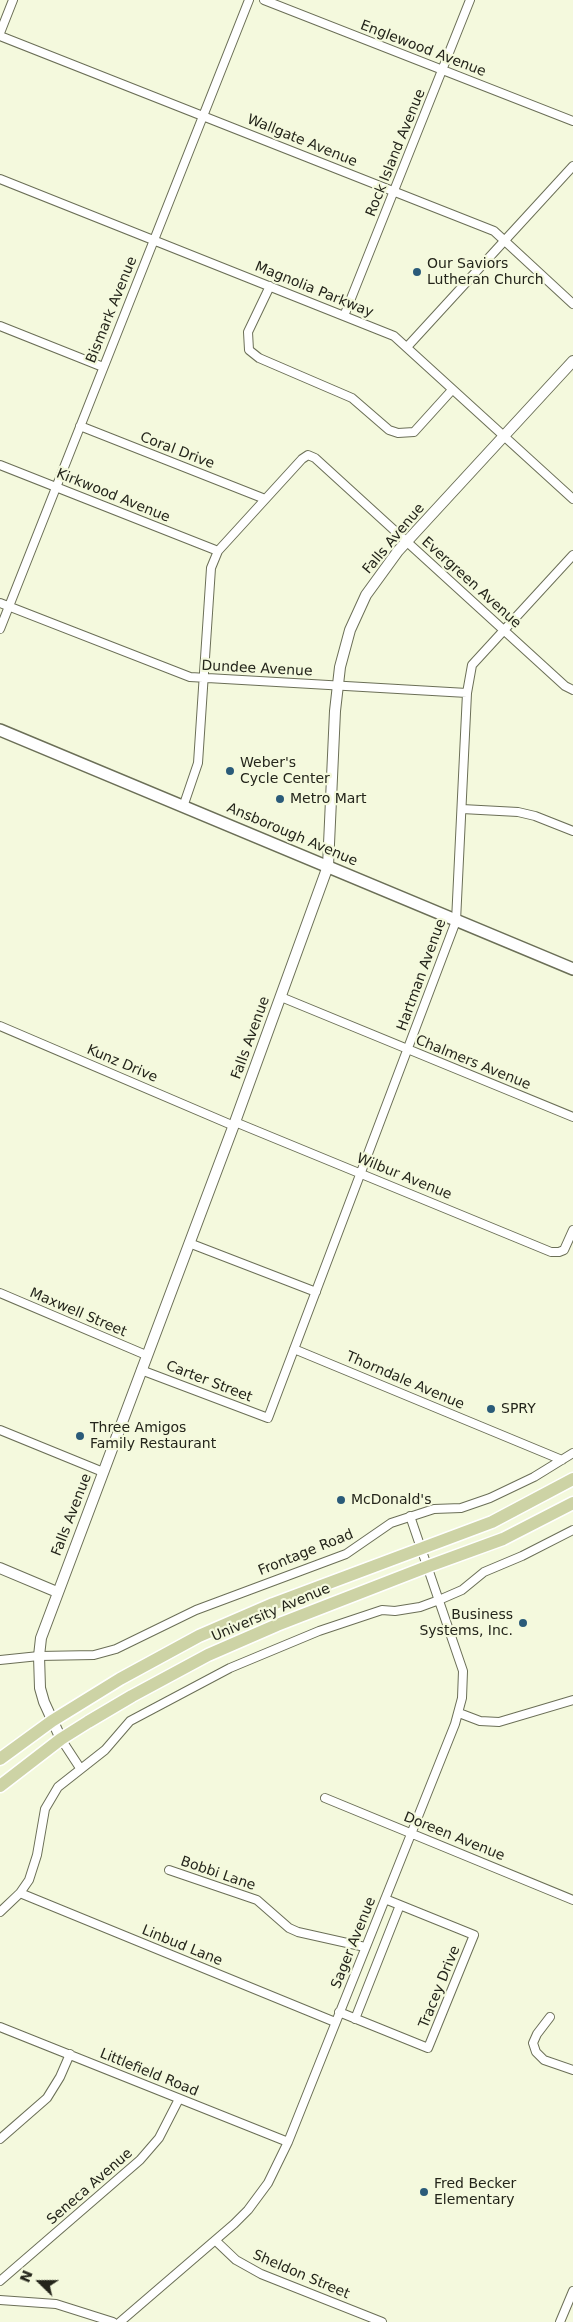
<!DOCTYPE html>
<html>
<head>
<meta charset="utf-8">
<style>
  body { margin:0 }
  #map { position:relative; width:573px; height:2322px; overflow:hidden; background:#f4f9dd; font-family:"DejaVu Sans",sans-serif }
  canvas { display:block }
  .north { position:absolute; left:15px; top:2257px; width:50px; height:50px; -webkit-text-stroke:4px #f4f9dd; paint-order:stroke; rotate:292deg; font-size:14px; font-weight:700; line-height:20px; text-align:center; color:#24251b }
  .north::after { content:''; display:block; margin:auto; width:18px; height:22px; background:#24251b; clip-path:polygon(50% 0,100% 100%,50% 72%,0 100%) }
</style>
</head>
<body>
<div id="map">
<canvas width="573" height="2322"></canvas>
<div class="north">N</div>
</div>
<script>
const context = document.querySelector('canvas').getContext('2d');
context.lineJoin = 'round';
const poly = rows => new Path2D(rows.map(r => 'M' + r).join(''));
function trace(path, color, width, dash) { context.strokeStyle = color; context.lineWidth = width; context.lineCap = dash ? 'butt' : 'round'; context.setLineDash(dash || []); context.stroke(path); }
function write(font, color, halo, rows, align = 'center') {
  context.font = font + ' "DejaVu Sans",sans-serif'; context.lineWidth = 4.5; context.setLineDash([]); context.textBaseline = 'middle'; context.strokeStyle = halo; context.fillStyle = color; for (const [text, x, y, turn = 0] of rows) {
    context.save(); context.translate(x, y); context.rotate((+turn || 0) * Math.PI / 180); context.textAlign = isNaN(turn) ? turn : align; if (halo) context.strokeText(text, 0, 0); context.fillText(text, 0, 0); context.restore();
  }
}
const minor = poly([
  [264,0,573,121],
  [0,33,13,0],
  [0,36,494,231,573,304],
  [0,179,394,336,573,499],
  [270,286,248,332,249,350,259,358,352,398,389,430,398,433,414,432,452,390],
  [344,316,470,0],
  [0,326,103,367],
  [407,347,573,166],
  [80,426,265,499],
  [0,465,218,551],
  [0,603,190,677,467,693],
  [0,629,249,0],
  [183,807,198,763,211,568,218,551,302,459,308,455,315,458,565,686,573,690],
  [462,809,518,812,535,816,573,831],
  [281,997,573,1117],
  [0,1026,234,1126],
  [235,1122,551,1252,559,1252,564,1250,573,1230],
  [189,1243,316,1292],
  [0,1293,146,1355],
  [294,1349,562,1460],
  [141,1370,268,1418,456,921,467,693,472,665,573,555],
  [0,1430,103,1472],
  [0,1660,39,1656,94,1655,116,1649,196,1610,346,1554,391,1523,434,1509,461,1508,490,1498,534,1477,573,1453],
  [459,1713,480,1721,499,1722,573,1700],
  [61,1739,80,1768],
  [325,1798,573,1900],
  [169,1870,257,1900,289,1928,298,1932,365,1947],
  [20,1893,335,2022],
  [0,1912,20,1893,29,1880,37,1855,45,1809,58,1787,105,1750,130,1721,230,1668,319,1631,382,1610,395,1611,420,1607,439,1600,462,1590,484,1572,522,1556,573,1530],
  [339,2012,428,2048,474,1935,385,1899],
  [550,2017,537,2034,533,2043,536,2052,544,2060,573,2070],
  [355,2019,400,1905],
  [0,2027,288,2142],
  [0,2139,47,2098,60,2077,70,2054],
  [216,2241,236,2260,261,2274,382,2322],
  [0,2281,140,2160,159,2138,179,2099],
  [0,2300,56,2304,113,2322],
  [120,2322,234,2224,248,2210,268,2183,288,2142,455,1724,462,1698,463,1671,410,1516],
  [560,2322,573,2291]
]);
const tertiary = poly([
  [0,1568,57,1592],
  [61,1739,44,1702,40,1688,39,1656,41,1638,235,1122,328,866,335,711,340,667,350,630,366,595,398,551,573,361]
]);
const secondary = poly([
  [0,730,573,969]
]);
const primary = poly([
  [0,1759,52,1721,120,1679,199,1636,273,1604,492,1522,573,1479],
  [0,1786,61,1739,88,1722,132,1696,208,1655,277,1625,429,1566,503,1539,573,1503]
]);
trace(minor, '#6b6f57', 10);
trace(tertiary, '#6b6f57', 12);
trace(secondary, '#6b6f57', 14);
trace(primary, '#fff', 15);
trace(minor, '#fff', 8);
trace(tertiary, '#fff', 10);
trace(secondary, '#fff', 11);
trace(primary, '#cdd3a5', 12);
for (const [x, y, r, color] of [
  [417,272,5,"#2a5b79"],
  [230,771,5,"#2a5b79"],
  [280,799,5,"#2a5b79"],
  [491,1409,5,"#2a5b79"],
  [80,1436,5,"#2a5b79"],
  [341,1500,5,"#2a5b79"],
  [523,1623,5,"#2a5b79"],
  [424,2192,5,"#2a5b79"]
]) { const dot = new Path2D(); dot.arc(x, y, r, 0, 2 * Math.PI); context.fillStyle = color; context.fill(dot); trace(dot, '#f4f9dd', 2); }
write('14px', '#24251b', '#f4f9dd', [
  ["Englewood Avenue",423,49,21],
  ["Wallgate Avenue",302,141,22],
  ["Rock Island Avenue",396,153,-68],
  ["Magnolia Parkway",314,290,22],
  ["Bismark Avenue",112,310,-68],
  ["Coral Drive",177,451,21],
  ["Kirkwood Avenue",113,496,22],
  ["Falls Avenue",394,539,-50],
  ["Evergreen Avenue",471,583,42],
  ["Dundee Avenue",257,669,3],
  ["Ansborough Avenue",292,835,23],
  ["Hartman Avenue",422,975,-70],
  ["Falls Avenue",251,1038,-70],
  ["Chalmers Avenue",473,1063,22],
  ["Kunz Drive",122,1064,23],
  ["Wilbur Avenue",404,1177,22],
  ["Maxwell Street",78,1313,23],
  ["Thorndale Avenue",405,1381,23],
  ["Carter Street",209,1382,21],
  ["Falls Avenue",72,1515,-69],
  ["Frontage Road",306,1553,-22],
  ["University Avenue",271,1613,-23],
  ["Doreen Avenue",454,1837,22],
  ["Bobbi Lane",218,1874,19],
  ["Sager Avenue",354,1943,-68],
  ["Linbud Lane",182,1946,22],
  ["Tracey Drive",440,1987,-68],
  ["Littlefield Road",149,2073,22],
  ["Seneca Avenue",90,2187,-41],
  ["Sheldon Street",301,2275,23]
]);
write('14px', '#24251b', '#f4f9dd', [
  ["Our Saviors",427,264],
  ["Lutheran Church",427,280],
  ["Weber's",240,763],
  ["Cycle Center",240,779],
  ["Metro Mart",290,799],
  ["SPRY",501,1409],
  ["Three Amigos",90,1428],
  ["Family Restaurant",90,1444],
  ["McDonald's",351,1500],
  ["Business",513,1615,"right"],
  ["Systems, Inc.",513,1631,"right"],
  ["Fred Becker",434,2184],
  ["Elementary",434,2200]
], 'left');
</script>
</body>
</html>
